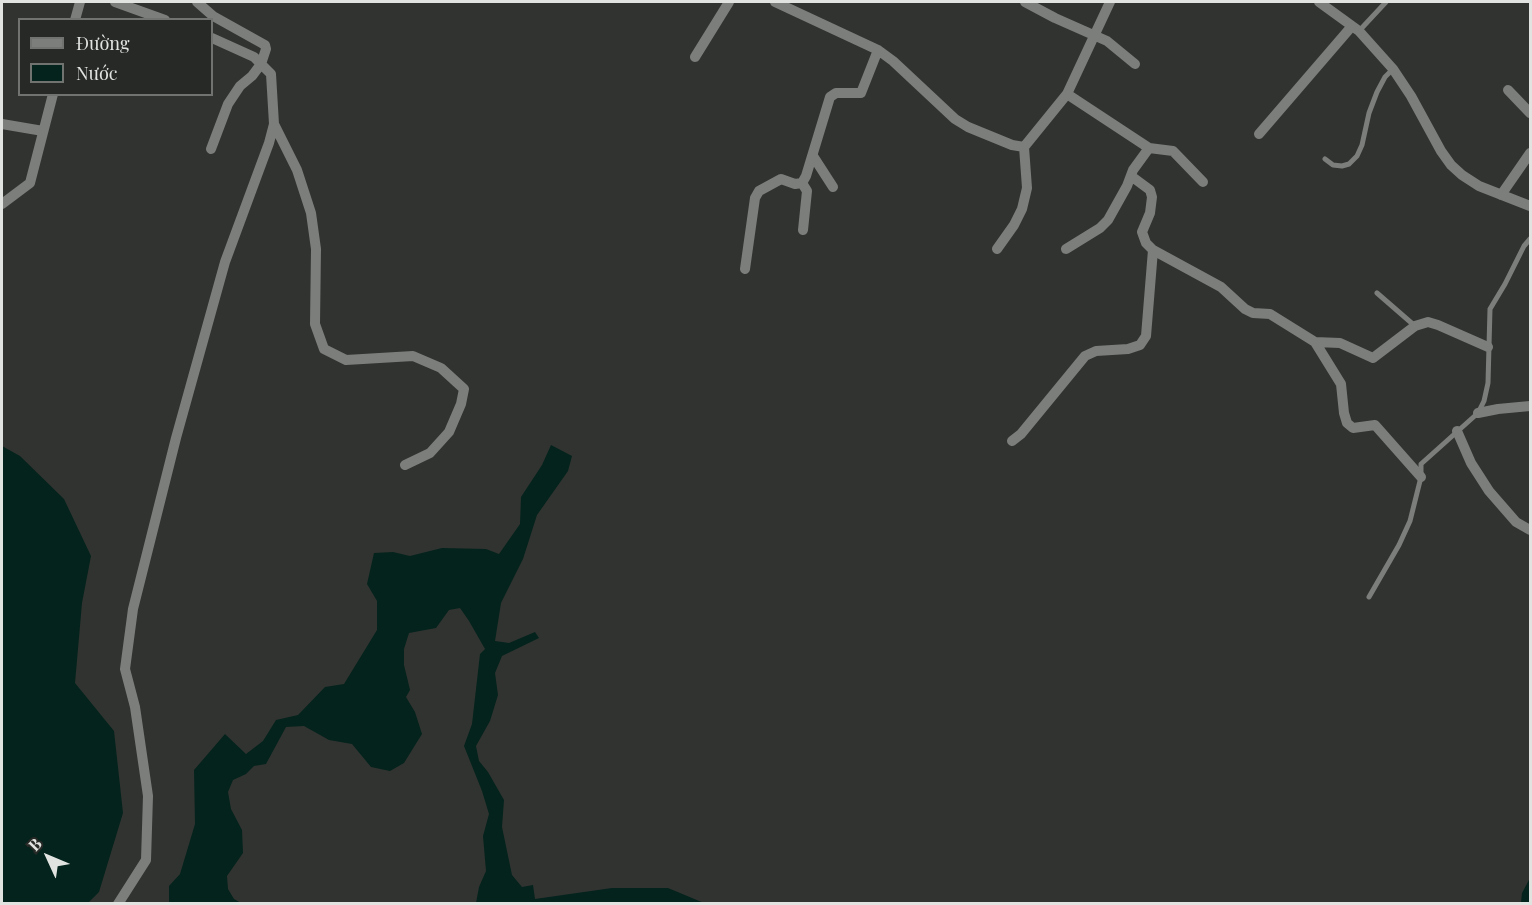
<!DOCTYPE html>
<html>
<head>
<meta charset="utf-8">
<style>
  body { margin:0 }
  #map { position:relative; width:1532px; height:905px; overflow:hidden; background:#313330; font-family:"Playfair Display",serif }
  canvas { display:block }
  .frame { position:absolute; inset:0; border:3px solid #e1e3e1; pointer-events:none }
  .legend { position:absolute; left:18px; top:18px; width:195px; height:78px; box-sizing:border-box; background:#272926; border:2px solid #717371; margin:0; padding:8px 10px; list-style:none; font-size:18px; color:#e1e3e1 }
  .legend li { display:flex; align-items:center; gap:12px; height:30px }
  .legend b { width:30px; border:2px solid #717371 }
  .north { position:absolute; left:18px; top:827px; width:60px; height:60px; -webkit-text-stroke:4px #272926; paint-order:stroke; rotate:314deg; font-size:16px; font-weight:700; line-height:24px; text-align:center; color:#e1e3e1 }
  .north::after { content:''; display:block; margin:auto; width:21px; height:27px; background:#e1e3e1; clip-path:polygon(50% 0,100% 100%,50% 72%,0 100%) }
</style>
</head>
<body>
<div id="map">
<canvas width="1532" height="905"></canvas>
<div class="frame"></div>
<ul class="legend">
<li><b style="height:8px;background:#7c7e7b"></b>Đường</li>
<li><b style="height:16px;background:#04231c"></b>Nước</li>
</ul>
<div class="north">B</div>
</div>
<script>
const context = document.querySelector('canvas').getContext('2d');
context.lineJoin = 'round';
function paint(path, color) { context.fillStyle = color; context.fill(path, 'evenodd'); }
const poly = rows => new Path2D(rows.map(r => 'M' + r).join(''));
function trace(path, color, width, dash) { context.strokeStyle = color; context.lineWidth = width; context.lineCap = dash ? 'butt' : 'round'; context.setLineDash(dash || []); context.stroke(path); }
paint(poly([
  [551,445,572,456,568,471,537,515,523,559,501,603,495,641,509,643,535,632,539,638,502,656,495,673,498,695,490,721,476,746,479,761,488,772,504,800,502,827,512,875,522,887,533,885,535,899,612,888,668,888,704,903,476,903,479,887,486,871,483,836,489,814,482,791,464,746,472,724,480,654,485,649,469,621,460,608,449,610,436,628,409,633,404,649,404,665,410,690,406,697,415,712,422,734,404,763,390,771,371,767,352,744,329,740,304,726,286,727,266,764,254,766,246,774,233,780,228,792,231,809,242,830,243,853,227,876,228,889,234,899,241,903,169,903,169,886,180,874,195,824,194,770,225,734,246,754,263,741,276,720,298,715,325,687,344,684,377,630,377,601,367,584,374,553,393,552,410,556,442,548,486,549,499,554,520,524,521,497,542,465],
  [2,446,20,456,64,499,91,556,82,603,75,683,114,731,123,813,99,892,88,903,2,903],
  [1530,878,1530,903,1521,903,1522,893]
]), '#04231c');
trace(poly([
  [1359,31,1386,2],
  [1325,159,1333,165,1342,166,1349,164,1357,156,1362,145,1369,113,1377,92,1385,77,1393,69],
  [1377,293,1415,326],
  [1369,597,1399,545,1410,521,1421,477,1421,464,1478,413,1484,401,1488,383,1490,309,1505,284,1524,246,1530,239]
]), '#7c7e7b', 5);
trace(poly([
  [115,2,165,20],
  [197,2,213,16,265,45,266,49,261,64,252,76,240,86,228,104,211,149],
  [775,2,878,50,893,61,955,119,968,127,1012,145,1024,147],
  [1025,2,1055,18,1107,41,1135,64],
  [1319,2,1359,31,1393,69,1411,96,1441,151,1451,165,1462,175,1479,186,1530,206],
  [75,20,80,2],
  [695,57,729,2],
  [1508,90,1530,113],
  [1067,94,1149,148,1173,151,1203,182],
  [2,124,43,131],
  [274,124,297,170,311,213,316,249,315,324,324,349,346,360,413,356,441,368,464,389,461,404,449,432,430,453,405,465],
  [1259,134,1352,26],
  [813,156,833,187],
  [1131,176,1150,190,1152,197,1150,213,1142,232,1146,243,1153,250,1221,287,1245,309,1253,313,1270,314,1315,342,1341,384,1344,413,1347,423,1353,428,1375,425,1421,477],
  [802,183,807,191,803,230],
  [1501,195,1530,153],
  [2,204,30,183,53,94],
  [997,249,1014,225,1022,209,1027,188,1024,147,1067,94,1110,2],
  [1066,249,1100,228,1108,220,1127,186,1133,170,1149,148],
  [745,269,755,198,759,191,781,179,795,184,802,183,806,176,830,97,836,93,861,93,878,50],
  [1315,342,1340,343,1373,358,1415,326,1428,322,1438,325,1488,347],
  [1478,413,1498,409,1530,406],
  [1457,431,1471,463,1489,491,1516,522,1530,530],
  [1012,441,1021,434,1085,356,1096,351,1128,349,1140,345,1146,336,1153,250],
  [118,904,146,860,148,796,135,707,125,669,133,609,176,438,225,262,269,143,274,124,271,74,254,57,212,38]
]), '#7c7e7b', 10);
</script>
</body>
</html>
